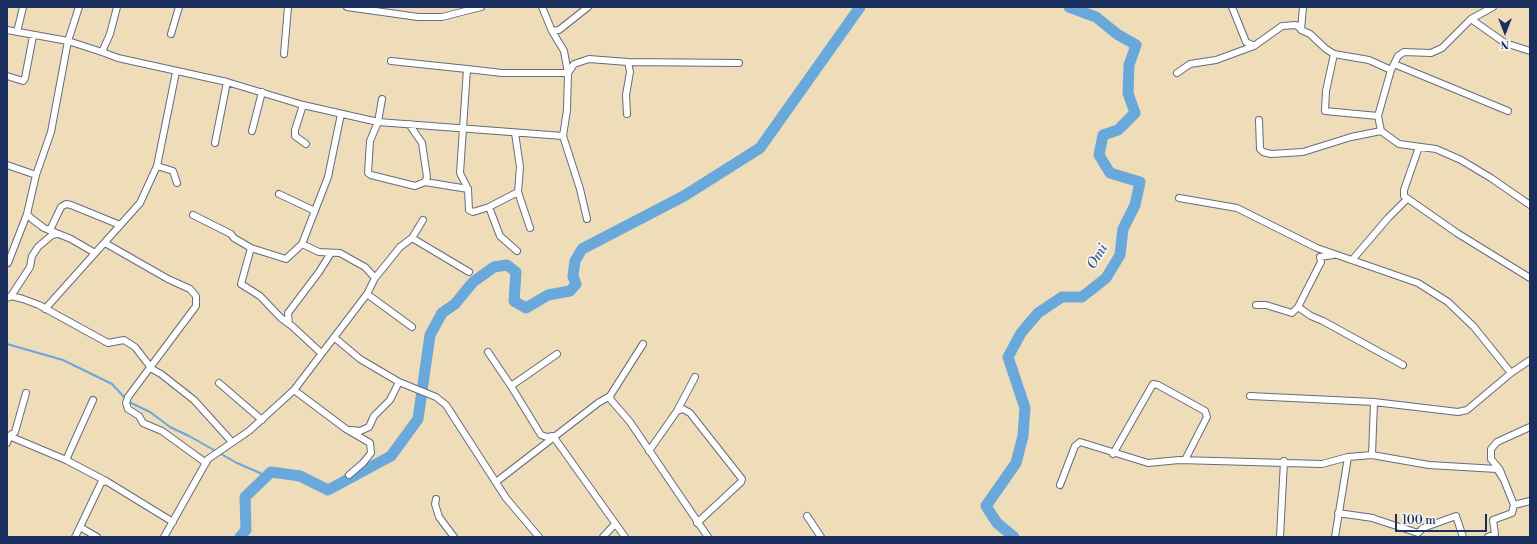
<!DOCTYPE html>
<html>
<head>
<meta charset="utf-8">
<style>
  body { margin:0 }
  #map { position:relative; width:1537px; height:544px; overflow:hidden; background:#efdcb9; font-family:"Libre Bodoni",serif }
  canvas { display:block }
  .frame { position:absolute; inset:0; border:8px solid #1b2f5e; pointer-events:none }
  .north { position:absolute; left:1485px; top:12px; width:40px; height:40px; -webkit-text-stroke:3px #f6f6f2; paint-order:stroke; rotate:180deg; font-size:11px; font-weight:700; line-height:16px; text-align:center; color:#1b2f5e }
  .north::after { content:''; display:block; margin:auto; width:14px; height:18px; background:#1b2f5e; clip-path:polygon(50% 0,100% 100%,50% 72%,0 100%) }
  .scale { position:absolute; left:1395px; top:514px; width:92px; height:18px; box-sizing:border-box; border:2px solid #1b2f5e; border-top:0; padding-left:5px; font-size:12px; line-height:14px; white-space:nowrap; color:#1b2f5e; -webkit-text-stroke:3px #f6f6f2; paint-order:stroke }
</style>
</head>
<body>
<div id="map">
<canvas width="1537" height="544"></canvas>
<div class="frame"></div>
<div class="north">N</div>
<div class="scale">100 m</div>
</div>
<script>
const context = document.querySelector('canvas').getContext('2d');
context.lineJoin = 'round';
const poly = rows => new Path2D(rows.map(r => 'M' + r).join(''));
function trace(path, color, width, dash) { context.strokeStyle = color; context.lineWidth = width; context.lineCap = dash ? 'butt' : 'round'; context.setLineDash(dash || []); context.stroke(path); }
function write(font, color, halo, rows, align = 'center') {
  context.font = font + ' "Libre Bodoni",serif'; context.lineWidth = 3.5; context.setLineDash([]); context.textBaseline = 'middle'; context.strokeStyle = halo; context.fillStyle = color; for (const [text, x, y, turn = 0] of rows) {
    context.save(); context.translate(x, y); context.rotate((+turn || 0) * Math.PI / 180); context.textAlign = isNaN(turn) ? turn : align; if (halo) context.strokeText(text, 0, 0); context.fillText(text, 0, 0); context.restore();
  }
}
trace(poly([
  [7,344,63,360,112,384,126,399],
  [129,402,150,412,170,427,189,436,237,463,260,473,264,479]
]), '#68a8db', 2);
trace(poly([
  [240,537,246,530,245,497,271,472,300,476,328,490,391,456,418,419,430,335,442,313,455,304,473,282,494,267,507,265,516,272,514,301,526,308,548,295,570,291,576,284,573,276,575,261,582,249,684,196,760,148,860,7],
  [1014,537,997,523,986,506,1016,463,1023,436,1025,408,1008,357,1021,333,1038,313,1062,297,1082,297,1106,278,1120,255,1123,229,1135,205,1140,182,1110,173,1099,155,1103,135,1118,130,1135,113,1128,93,1129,65,1136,45,1117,34,1096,17,1069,7]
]), '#68a8db', 11);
const minor = poly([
  [79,7,68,41,51,132,36,175,27,214,32,219,44,228,71,239,95,253],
  [347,7,418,17,442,17,481,7],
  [542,7,552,31],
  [1232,7,1246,42,1254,46],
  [1303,7,1301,30,1310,34,1326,49,1334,54,1369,60,1391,70],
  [1493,7,1471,19,1442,48,1431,53,1404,52,1398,56,1391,70,1378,116,1381,131,1399,144,1436,149,1461,160,1491,178,1530,205],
  [1471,19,1505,43,1530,51],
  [7,30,68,41,102,52,110,34,117,7],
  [17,32,23,7],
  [171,34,179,7],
  [102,52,118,58,227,82,303,105,378,122,563,136],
  [284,54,288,7],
  [1334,54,1326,91,1325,111,1378,116],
  [391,61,467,69],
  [1394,64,1508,111],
  [1177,73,1190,64,1216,60,1254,46,1282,26,1296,25,1300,28],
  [7,76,23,81,25,78,33,36],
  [382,99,378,122,370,141,368,173,371,175,415,186,425,182,427,177,422,143,409,124],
  [303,105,295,130,295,136,306,144],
  [627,114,626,95,630,72,628,62],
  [1259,120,1260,149,1263,152,1271,154,1303,152,1351,137,1381,131],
  [252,131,262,92],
  [515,133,520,167,518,192,489,207,473,212,469,210,468,189,460,173,467,69,502,73,568,73,564,51,552,31,559,30,588,7],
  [215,143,227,82],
  [1419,147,1404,190,1404,196,1457,233,1530,278],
  [7,165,36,175],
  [157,166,173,171,177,183],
  [425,182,468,189],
  [518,192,530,228],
  [279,194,315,211],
  [1179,198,1237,208,1317,248,1418,283,1448,302,1474,327,1511,373],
  [489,207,500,236,517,251],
  [193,215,231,234,234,238,251,248],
  [587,219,580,189,563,136,567,110,568,73,574,64,589,59,628,62,739,63],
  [50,230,61,207,66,204,71,205,120,225],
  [412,238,469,272],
  [105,243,168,279,190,289,196,296,196,306,128,397,126,403,128,409,139,416,143,423,162,431,206,463],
  [302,244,319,252,340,253,347,257,365,267,375,278],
  [1353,259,1388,218,1407,199],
  [8,263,27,214],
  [367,294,412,327],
  [11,296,30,267,32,256,38,247,52,235,57,234],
  [7,298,11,296,23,299,39,305,108,343,124,340,135,347,152,369,161,374,194,400,232,442],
  [1256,305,1266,305,1292,313,1298,307,1311,316,1323,321,1403,365],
  [1298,307,1321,262,1320,257,1333,255],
  [45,309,140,203,157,166,176,72],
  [289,324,288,313,319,272,331,253],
  [335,338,360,359,399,382,436,397,446,405,506,498,539,537],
  [643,344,610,396,611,400,630,422,708,537],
  [488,352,511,386,541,435,547,437,553,436,625,537],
  [321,353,292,326,281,318,260,296,241,284,251,248,286,259,302,244,328,177,341,114],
  [219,383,262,420],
  [511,386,557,354],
  [294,390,346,429,370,443,371,453,363,463,349,475],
  [1250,396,1374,402,1458,412,1467,410,1511,373,1530,360],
  [677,411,695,377],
  [1530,427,1497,442,1491,449,1491,459,1500,470,1514,505,1530,501],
  [351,430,360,431,369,427,374,416,390,400,399,382],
  [7,436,9,436,66,460,106,481,173,522],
  [7,443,9,436,15,432,26,393],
  [649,451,677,411,683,409,690,413,742,479,741,482,697,523],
  [1113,454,1153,384,1158,385,1205,411,1207,417,1185,460],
  [1372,455,1374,402],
  [66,460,93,400],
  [496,482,598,403,610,396],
  [1060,485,1075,446,1080,442,1148,463,1179,460,1322,464,1348,457,1372,455,1429,465,1497,469,1504,480],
  [436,499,435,504,439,517,454,537],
  [1338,513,1373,518],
  [807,516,821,537],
  [1372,518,1418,533,1423,528,1456,516,1463,537],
  [75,537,80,527],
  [97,537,80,527,101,483,106,481],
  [164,537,208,459,249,431,294,390,367,294,375,278,400,247,412,238,423,220],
  [603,537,615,524],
  [1280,537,1284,461],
  [1335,537,1348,457],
  [1488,537,1495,534,1493,520,1512,513,1514,505]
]);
trace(minor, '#656c7e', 8);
trace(minor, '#fff', 6);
write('italic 14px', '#36598a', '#f6f6f2', [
  ["Omi",1098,257,-59]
]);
</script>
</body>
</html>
